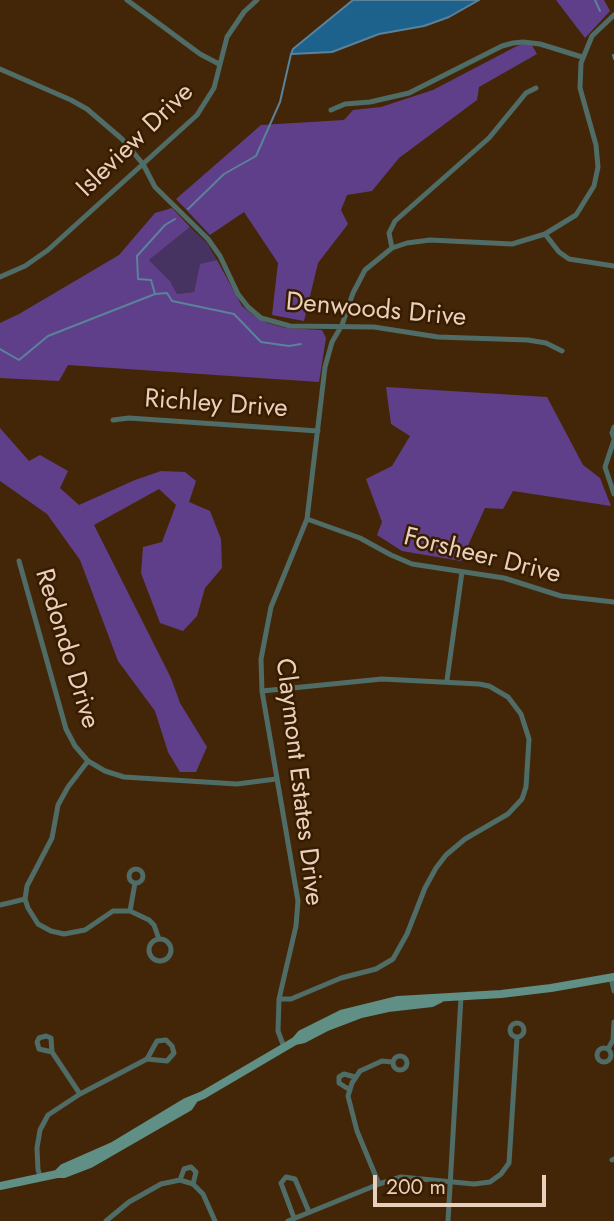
<!DOCTYPE html>
<html>
<head>
<meta charset="utf-8">
<style>
  body { margin:0 }
  #map { position:relative; width:614px; height:1221px; overflow:hidden; background:#432607; font-family:Jost,sans-serif }
  canvas { display:block }
  .scale { position:absolute; left:373px; top:1175px; width:173px; height:32px; box-sizing:border-box; border:4px solid #e8d0bc; border-top:0; padding-left:9px; font-size:21px; line-height:24px; white-space:nowrap; color:#e8d0bc; -webkit-text-stroke:5px #381c00; paint-order:stroke }
</style>
</head>
<body>
<div id="map">
<canvas width="614" height="1221"></canvas>
<div class="scale">200 m</div>
</div>
<script>
const context = document.querySelector('canvas').getContext('2d');
context.lineJoin = 'round';
function paint(path, color) { context.fillStyle = color; context.fill(path, 'evenodd'); }
const poly = rows => new Path2D(rows.map(r => 'M' + r).join(''));
function trace(path, color, width, dash) { context.strokeStyle = color; context.lineWidth = width; context.lineCap = dash ? 'butt' : 'round'; context.setLineDash(dash || []); context.stroke(path); }
function write(font, color, halo, rows, align = 'center') {
  context.font = font + ' Jost,sans-serif'; context.lineWidth = 5; context.setLineDash([]); context.textBaseline = 'middle'; context.strokeStyle = halo; context.fillStyle = color; for (const [text, x, y, turn = 0] of rows) {
    context.save(); context.translate(x, y); context.rotate((+turn || 0) * Math.PI / 180); context.textAlign = isNaN(turn) ? turn : align; if (halo) context.strokeText(text, 0, 0); context.fillText(text, 0, 0); context.restore();
  }
}
paint(poly([
  [190,227,207,243,217,260,200,265,194,292,177,294,170,281,149,260]
]), '#463361');
paint(poly([
  [556,0,604,0,610,11,585,38],
  [530,42,537,54,479,87,477,100,399,158,372,191,347,195,341,210,348,224,318,263,304,321,272,315,278,263,244,212,210,235,176,199,261,125,344,120,353,110,381,107,433,90,517,46],
  [172,208,190,227,149,260,170,281,177,294,194,292,200,264,217,260,242,306,253,315,267,323,286,328,322,330,326,338,319,382,68,365,59,381,0,378,0,323,19,314,119,255,155,213],
  [386,387,547,397,583,465,600,478,611,506,513,491,503,509,485,508,461,561,402,551,377,535,382,522,366,479,392,466,410,436,391,424],
  [0,428,29,461,40,455,68,471,60,488,79,505,135,480,161,471,185,472,196,481,189,502,210,511,221,539,222,568,205,588,197,616,183,631,160,623,141,573,143,547,162,542,176,505,159,489,94,525,171,678,180,703,207,747,196,772,180,772,168,752,155,711,118,661,80,560,47,514,0,481]
]), '#603f8a');
const water = poly([
  [353,0,479,0,449,17,424,26,379,34,332,52,291,54,293,49,353,0]
]);
paint(water, '#1d618d');
trace(water, '#5a829b', 2);
trace(poly([
  [595,0,600,11],
  [613,55,614,59],
  [188,209,224,174,256,156,280,102,291,54],
  [155,294,167,293,172,301,234,314,261,342,289,346,301,344],
  [0,349,19,360,48,336,155,294,151,280,138,279,137,256,165,225,175,219]
]), '#5a829b', 2);
trace(poly([
  [127,0,200,54,219,64],
  [0,69,71,100,87,109,122,139,143,164,155,187,208,239,220,256,238,294,248,307,261,318,290,326,374,327,438,337,528,340,546,343,562,351],
  [331,110,345,104,370,102,409,93,502,46,513,43,523,42,540,44,582,57],
  [545,234,559,252,569,259,614,266],
  [392,248,389,233,395,221,489,138,526,93,536,88],
  [0,277,25,266,48,250,197,115,214,88,227,37,244,12,257,0],
  [113,420,129,418,318,431],
  [614,427,612,433,614,438],
  [614,440,605,467,614,494],
  [307,519,360,538,391,555,412,564,504,578,561,596,614,602],
  [19,561,66,729,75,746,88,761,105,771,124,777,237,784,276,779],
  [447,680,462,572],
  [262,691,382,679,479,684,489,686,508,697,521,714,529,739,526,787,522,799,508,814,465,839,446,855,436,868,425,888,407,934,393,959,376,969,341,978,291,999,279,999],
  [88,761,68,787,58,805,52,838,27,886,25,899,28,908,38,924,51,931,64,934,85,930,113,911,130,911,149,920,154,925,159,939],
  '129 876a7 7 0 1 1 14 0a7 7 0 1 1-14 0Z',
  [0,905,25,899],
  [130,911,135,883],
  '149 950a11 11 0 1 1 22 0a11 11 0 1 1-22 0Z',
  [611,978,614,991],
  '510 1030a7 7 0 1 1 14 0a7 7 0 1 1-14 0Z',
  [284,1047,278,1031,279,999,296,926,298,901,262,691,261,659,271,607,307,519,325,367,332,342,342,325,353,293,365,270,392,248,407,243,430,240,512,244,545,234,576,215,594,186,598,167,596,145,580,88,581,63,592,36,614,15],
  '597 1055a7 7 0 1 1 14 0a7 7 0 1 1-14 0Z',
  [608,1049,613,1040,614,1022],
  [52,1052,39,1049,37,1042,39,1038,46,1036,51,1038,52,1052,80,1094],
  '393 1063a7 7 0 1 1 14 0a7 7 0 1 1-14 0Z',
  [350,1090,339,1083,339,1077,344,1074,355,1077],
  [612,1160,614,1159],
  [41,1178,38,1170,37,1148,40,1130,48,1115,80,1094,147,1059,157,1041,166,1040,172,1046,174,1053,167,1061,147,1059],
  [180,1180,184,1169,191,1167,196,1172,193,1184],
  [379,1184,357,1131,348,1096,352,1083,360,1071,382,1061,392,1062],
  [294,1218,281,1183,286,1177,295,1179,309,1212],
  [106,1221,129,1202,161,1184,180,1180,193,1184,203,1194,215,1221],
  [288,1221,379,1184,401,1177,474,1184,490,1182,501,1174,509,1163,517,1038],
  [448,1221,461,997]
]), '#4f6c67', 5);
trace(poly([
  [295,1041,304,1039,327,1027,361,1014,388,1008,432,1003,440,999],
  [57,1174,63,1168,113,1146,186,1102,203,1095,295,1041,301,1034,341,1014,398,1000,501,994,551,988,614,977],
  [0,1186,57,1174,64,1174,90,1164,189,1107,193,1101]
]), '#608f86', 8);
write('26px', '#e8d0bc', '#381c00', [
  ["Isleview Drive",136,141,-44],
  ["Denwoods Drive",376,311,5],
  ["Richley Drive",216,405,4],
  ["Forsheer Drive",482,557,14],
  ["Redondo Drive",66,649,73],
  ["Claymont Estates Drive",298,782,83]
]);
</script>
</body>
</html>
